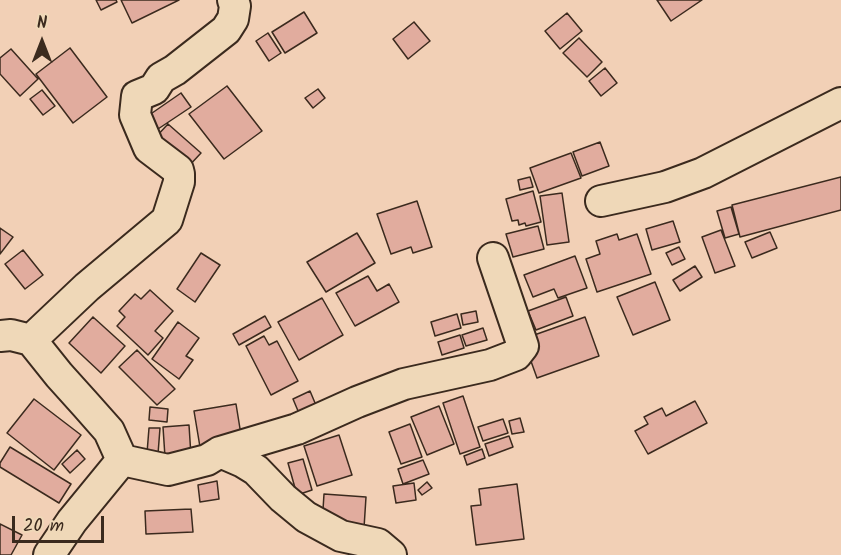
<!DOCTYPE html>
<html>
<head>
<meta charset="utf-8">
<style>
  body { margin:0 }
  #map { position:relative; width:841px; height:555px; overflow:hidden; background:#f2d0b6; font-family:Kalam,sans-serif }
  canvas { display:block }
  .north { position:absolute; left:12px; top:12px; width:60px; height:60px; -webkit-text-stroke:4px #efd8b8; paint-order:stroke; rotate:0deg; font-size:16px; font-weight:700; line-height:24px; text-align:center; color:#3b2a1e }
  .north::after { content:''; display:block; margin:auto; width:21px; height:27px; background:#3b2a1e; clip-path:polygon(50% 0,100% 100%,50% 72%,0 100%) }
  .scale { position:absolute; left:12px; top:516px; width:92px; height:27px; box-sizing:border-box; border:3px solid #3b2a1e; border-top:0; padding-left:8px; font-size:18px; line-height:21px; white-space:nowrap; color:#3b2a1e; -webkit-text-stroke:4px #efd8b8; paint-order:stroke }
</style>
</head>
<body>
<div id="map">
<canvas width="841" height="555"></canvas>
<div class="north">N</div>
<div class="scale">20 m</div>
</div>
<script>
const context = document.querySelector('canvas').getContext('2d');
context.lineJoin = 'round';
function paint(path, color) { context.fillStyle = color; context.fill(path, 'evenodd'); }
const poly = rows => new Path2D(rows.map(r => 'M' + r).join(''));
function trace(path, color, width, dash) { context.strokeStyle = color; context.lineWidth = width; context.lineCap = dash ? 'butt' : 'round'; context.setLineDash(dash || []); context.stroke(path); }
const building = poly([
  [96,0,116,0,117,2,101,10,96,0],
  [121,0,179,0,132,23,121,0],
  [657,0,702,0,671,21,657,0],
  [304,12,317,33,285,53,272,32,304,12],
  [567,13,582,31,560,49,545,31,567,13],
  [414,22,430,41,408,59,393,39,414,22],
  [268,33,281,53,269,61,256,41,268,33],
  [579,38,602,62,587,77,563,53,579,38],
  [70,48,107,97,73,123,36,74,70,48],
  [11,49,38,79,20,96,0,74,0,58,11,49],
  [605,68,617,83,601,96,589,81,605,68],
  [227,86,262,131,224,159,189,114,227,86],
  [318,89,325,98,313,108,305,98,318,89],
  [42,90,55,106,43,115,30,99,42,90],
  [181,93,191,107,152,133,142,120,181,93],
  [168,124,201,153,187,168,154,139,168,124],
  [600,142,609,166,582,176,573,152,600,142],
  [571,153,581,178,539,193,530,168,571,153],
  [530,177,533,187,520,190,518,180,530,177],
  [841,177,841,210,740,237,732,205,841,177],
  [533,191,541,222,526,226,525,223,519,225,518,220,512,221,506,199,533,191],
  [562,193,569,242,547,245,540,196,562,193],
  [417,201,432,247,413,253,411,247,391,254,377,214,417,201],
  [731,207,739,234,725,238,717,211,731,207],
  [673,221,680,242,652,250,646,229,673,221],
  [538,226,544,249,513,257,506,234,538,226],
  [0,228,13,237,0,254,0,228],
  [721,230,735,266,715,273,702,237,721,230],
  [770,232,777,248,752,258,745,242,770,232],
  [357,233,375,263,326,292,307,262,357,233],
  [617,234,619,240,637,234,651,274,597,292,586,259,600,254,596,241,617,234],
  [679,247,685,259,672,265,666,253,679,247],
  [23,250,43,275,25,289,5,264,23,250],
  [201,253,220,265,195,302,177,289,201,253],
  [575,256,587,288,558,298,554,289,533,297,524,275,575,256],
  [695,266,702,277,680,291,673,280,695,266],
  [368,276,377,291,389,284,399,302,355,326,336,293,368,276],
  [655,282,670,320,633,335,617,297,655,282],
  [150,290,173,311,155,331,163,338,148,355,117,326,125,317,119,311,135,294,141,299,150,290],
  [566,297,573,316,536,330,528,311,566,297],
  [322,298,343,335,299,360,278,322,322,298],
  [476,311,478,322,463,325,461,314,476,311],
  [457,314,461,328,435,336,431,322,457,314],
  [265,316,271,327,239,345,233,334,265,316],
  [93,317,125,346,101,373,69,343,93,317],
  [585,317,599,356,537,378,523,339,585,317],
  [178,322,199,338,186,356,193,360,179,379,152,359,178,322],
  [483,328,487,340,466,346,462,335,483,328],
  [460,335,464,348,442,355,438,342,460,335],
  [264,336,269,345,277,341,298,381,271,395,246,346,264,336],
  [137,350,175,389,157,405,119,367,137,350],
  [310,391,318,410,301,418,293,399,310,391],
  [463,396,480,447,460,454,443,403,463,396],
  [34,399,81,435,54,470,7,433,34,399],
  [695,401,707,423,648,454,635,431,648,424,644,417,662,408,666,416,695,401],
  [236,404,242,441,200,447,194,411,236,404],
  [439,406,454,444,427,455,411,417,439,406],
  [150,407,168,409,167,422,149,420,150,407],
  [520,418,524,432,512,434,509,421,520,418],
  [503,419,508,433,483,441,478,427,503,419],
  [410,424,422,457,401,464,389,432,410,424],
  [189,425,191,456,165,457,163,427,189,425],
  [149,428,160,428,158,454,147,453,149,428],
  [339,435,352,475,317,486,304,446,339,435],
  [509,436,513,447,489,456,485,444,509,436],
  [10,447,71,484,59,503,0,467,0,463,10,447],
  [482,449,485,458,467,465,464,456,482,449],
  [77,450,85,459,70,473,62,464,77,450],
  [303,459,312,490,297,495,288,463,303,459],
  [423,460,429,474,403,484,398,469,423,460],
  [217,481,219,499,200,502,198,485,217,481],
  [427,482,432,488,422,495,418,490,427,482],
  [414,483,416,500,396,503,393,486,414,483],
  [517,484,524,539,476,545,471,506,481,505,479,489,517,484],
  [324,494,366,497,364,528,322,525,324,494],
  [191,509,193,532,146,534,145,511,191,509],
  [0,524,22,535,11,555,0,555,0,524]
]);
paint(building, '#e1ac9e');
trace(building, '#3b2a1e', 1.5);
const minor = poly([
  [601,201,665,187,703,173,841,103],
  [0,336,11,335,31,340,59,375,86,405,109,431,122,460],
  [31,340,87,287,167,220,179,182,179,174,178,170,149,148,135,115,137,96,154,89,161,78,175,70,226,30,233,19,235,6,233,0],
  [220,452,243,462,256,470,283,498,306,517,341,536,378,544,391,555],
  [122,460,168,470,207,460,220,452,297,429,357,402,404,384,490,365,516,355,523,346,493,258],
  [49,555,72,521,122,460]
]);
trace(minor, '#3b2a1e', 34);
trace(minor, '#efd8b8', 30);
</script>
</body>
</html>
